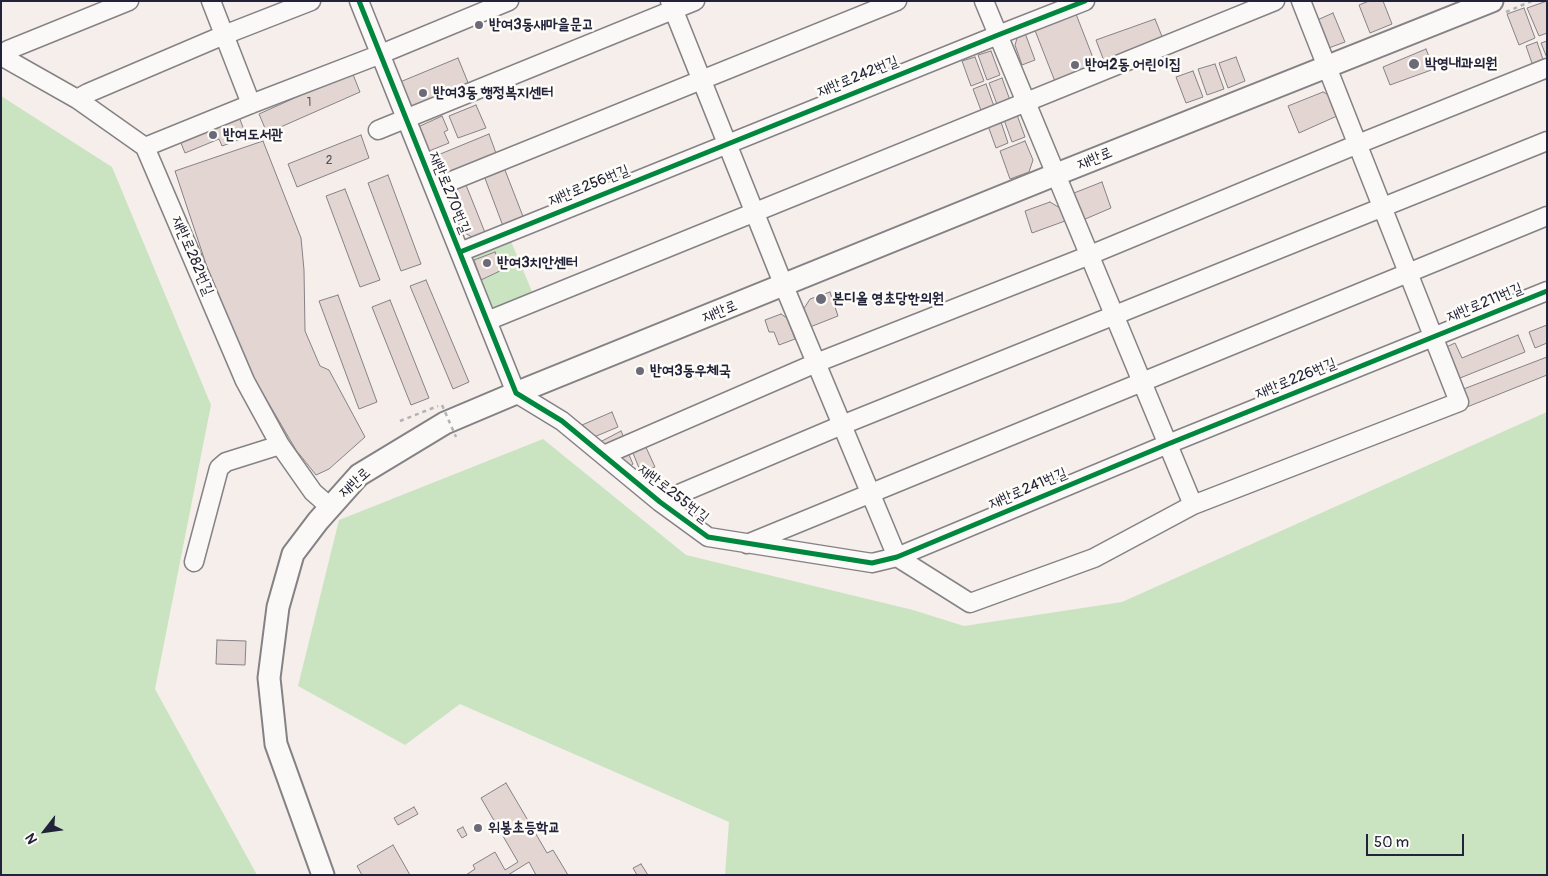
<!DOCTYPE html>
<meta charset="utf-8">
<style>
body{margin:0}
#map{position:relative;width:1548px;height:876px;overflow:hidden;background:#f5eeeb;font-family:Pangolin,sans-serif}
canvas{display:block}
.frame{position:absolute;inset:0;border:2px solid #22223b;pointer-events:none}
.north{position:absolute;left:20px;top:806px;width:50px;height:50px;-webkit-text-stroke:4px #fdfcf7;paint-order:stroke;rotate:240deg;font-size:14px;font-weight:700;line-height:20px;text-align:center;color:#22223b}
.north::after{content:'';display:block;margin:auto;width:18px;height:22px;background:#22223b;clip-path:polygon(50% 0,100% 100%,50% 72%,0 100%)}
.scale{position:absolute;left:1366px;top:834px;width:98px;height:22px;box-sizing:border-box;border:2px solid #22223b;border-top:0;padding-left:6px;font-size:15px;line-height:18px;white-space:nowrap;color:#22223b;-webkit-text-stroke:4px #fdfcf7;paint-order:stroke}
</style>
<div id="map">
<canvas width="1548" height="876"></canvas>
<div class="frame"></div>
<div class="north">N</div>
<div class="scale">50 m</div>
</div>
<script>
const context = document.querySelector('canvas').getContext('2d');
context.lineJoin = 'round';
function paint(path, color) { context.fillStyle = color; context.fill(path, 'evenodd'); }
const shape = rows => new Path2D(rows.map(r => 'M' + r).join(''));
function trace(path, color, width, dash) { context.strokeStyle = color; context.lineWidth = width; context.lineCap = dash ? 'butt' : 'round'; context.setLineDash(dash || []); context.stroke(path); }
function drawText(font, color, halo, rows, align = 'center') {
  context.font = font + ' Pangolin,"Poor Story",sans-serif'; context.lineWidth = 5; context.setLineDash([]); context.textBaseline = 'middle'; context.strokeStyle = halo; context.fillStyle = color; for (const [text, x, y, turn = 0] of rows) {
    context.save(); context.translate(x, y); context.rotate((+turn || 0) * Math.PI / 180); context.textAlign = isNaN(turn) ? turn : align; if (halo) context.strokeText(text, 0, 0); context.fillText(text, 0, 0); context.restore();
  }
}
paint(shape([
 [1,96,112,167,211,405,155,689,257,875,1,875],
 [507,232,536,301,487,321,460,252],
 [1547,412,1547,875,725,875,729,822,460,704,405,745,298,686,339,520,543,439,686,555,913,610,964,626,1122,602]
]), '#cae4c1');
const building = shape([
 [1369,1,1383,1,1392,24,1370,33,1359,5,1369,1],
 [1547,1,1547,33,1539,36,1527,8,1547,1],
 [1524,8,1535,38,1519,45,1507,14,1524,8],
 [1333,13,1345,42,1326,49,1315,21,1333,13],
 [1076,14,1097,68,1056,84,1034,28,1076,14],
 [1155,19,1163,39,1104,61,1096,40,1155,19],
 [1025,33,1035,60,1022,65,1015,45,1018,35,1025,33],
 [1547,41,1547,58,1541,43,1547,41],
 [1537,42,1545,65,1534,69,1526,46,1537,42],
 [1426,49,1434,69,1390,85,1383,67,1426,49],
 [991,51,1000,75,987,80,978,55,991,51],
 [975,57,984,81,971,86,962,61,975,57],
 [1236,57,1245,81,1228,88,1219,63,1236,57],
 [458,58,469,85,410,108,400,82,458,58],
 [1215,64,1224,89,1207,95,1198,69,1215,64],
 [1193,71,1203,97,1186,103,1176,77,1193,71],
 [352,72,360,92,267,133,259,114,352,72],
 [1002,78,1011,103,998,107,989,83,1002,78],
 [986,84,995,109,982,113,973,89,986,84],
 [1323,92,1329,95,1337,116,1299,133,1288,106,1323,92],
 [476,105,486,128,458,138,449,116,476,105],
 [1016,112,1025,137,1012,142,1003,117,1016,112],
 [238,114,244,130,238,132,241,139,222,146,219,139,185,153,179,138,238,114],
 [442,116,448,130,444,132,449,143,429,151,418,127,442,116],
 [1000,119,1008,143,996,148,987,123,1000,119],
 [489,134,497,156,446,176,439,173,433,157,489,134],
 [361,135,369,158,297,187,288,164,361,135],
 [263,141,301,238,304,270,305,331,320,366,329,370,365,437,329,469,316,475,296,450,248,368,222,312,175,171,263,141],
 [1025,141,1033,160,1029,172,1010,179,1000,151,1025,141],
 [503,165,524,219,503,226,483,173,503,165],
 [388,175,421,264,401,271,368,183,388,175],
 [464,180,486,235,475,239,465,233,448,193,452,185,464,180],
 [1102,182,1111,208,1083,220,1074,193,1102,182],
 [345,189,380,280,360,287,326,196,345,189],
 [1050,202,1060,208,1065,221,1032,233,1025,211,1050,202],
 [495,252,502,270,481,280,474,260,495,252],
 [426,280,469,382,453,389,410,286,426,280],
 [830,292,838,316,810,327,803,310,810,299,830,292],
 [338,295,377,402,359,409,319,301,338,295],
 [390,300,429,398,411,405,372,307,390,300],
 [781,314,787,318,795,339,779,345,774,332,769,332,765,320,781,314],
 [1547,325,1547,343,1535,348,1529,332,1547,325],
 [1518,335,1525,352,1455,380,1442,349,1455,343,1462,358,1518,335],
 [1547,357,1547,375,1467,407,1461,390,1547,357],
 [612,412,618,427,594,437,582,425,612,412],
 [621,431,626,442,607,451,602,441,621,431],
 [644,443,655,467,641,473,631,448,644,443],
 [626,448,633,464,625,470,612,455,626,448],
 [655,473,667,497,639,481,655,473],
 [217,640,246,641,245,665,216,664,217,640],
 [506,783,547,853,553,850,568,875,536,875,529,862,508,875,466,875,475,869,473,865,495,852,505,870,518,862,481,798,506,783],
 [414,807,418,814,398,825,394,818,414,807],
 [463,827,467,835,462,838,457,830,463,827],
 [393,845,410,875,362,875,357,866,393,845],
 [641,864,648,875,637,875,633,868,641,864]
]);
paint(building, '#e3d5d2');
trace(building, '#858286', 1);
const minor = shape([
 [211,1,251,104],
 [359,1,516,393,562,421,660,502,708,537,872,563,897,557,1168,444,1547,291],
 [670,1,784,286,897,557],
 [984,1,1193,505],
 [1,56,77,99,145,147,245,381,280,445,313,492,330,507],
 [4,56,8,50,129,1],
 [77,99,88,93,224,35,311,1],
 [378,130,695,1],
 [145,147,251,104,381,54,509,1],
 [434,188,897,1],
 [460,252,998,35,1085,1],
 [487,321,1275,1],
 [604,455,816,363,1090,255,1358,144,1547,68],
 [660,502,842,425,1547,141],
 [747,544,1547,216],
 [897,557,970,603,1094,558,1193,505,1459,402,1301,1],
 [194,562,219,468,226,462,280,445]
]);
const major = shape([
 [323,875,276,744,269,678,278,607,293,554,318,521,359,475,445,423,516,393,1057,174,1492,1]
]);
trace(minor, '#858286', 21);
trace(major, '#858286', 25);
trace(shape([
 [1506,12,1532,1],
 [400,421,438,406]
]), '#b3b2b4', 2.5, [4, 4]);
trace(minor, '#faf9f7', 18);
trace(major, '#faf9f7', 21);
trace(shape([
 [442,405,456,437]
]), '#b3b2b4', 2.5, [4, 4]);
trace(shape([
 [359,1,516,393,562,421,660,502,708,537,872,563,897,557,1168,444,1547,291],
 [460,252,998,35,1085,1]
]), '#00873e', 5);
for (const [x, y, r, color] of [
 [479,25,5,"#6c6979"],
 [1414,64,6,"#6c6979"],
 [1075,65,5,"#6c6979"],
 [423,93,5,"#6c6979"],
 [213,135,5,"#6c6979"],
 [487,263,5,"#6c6979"],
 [821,299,6,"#6c6979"],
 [640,371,5,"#6c6979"],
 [478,828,5,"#6c6979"]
]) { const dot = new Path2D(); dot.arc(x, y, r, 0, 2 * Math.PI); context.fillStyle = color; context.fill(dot); trace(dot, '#fdfcf7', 2); }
drawText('12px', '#524f61', null, [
 ["1",309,103],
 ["2",329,161]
]);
drawText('bold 15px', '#22223b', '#fdfcf7', [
 ["반여3동새마을문고",489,25],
 ["박영내과의원",1425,64],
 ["반여2동 어린이집",1085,65],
 ["반여3동 행정복지센터",433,93],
 ["반여도서관",223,135],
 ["반여3치안센터",497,263],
 ["본디올 영초당한의원",832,299],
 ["반여3동우체국",650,371],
 ["위봉초등학교",488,828]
], 'left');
drawText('15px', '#22223b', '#fdfcf7', [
 ["재반로242번길",858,77,-22],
 ["재반로",1095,159,-22],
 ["재반로256번길",589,186,-22],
 ["재반로270번길",449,193,68],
 ["재반로282번길",192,256,67],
 ["재반로211번길",1485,303,-22],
 ["재반로",720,312,-22],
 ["재반로226번길",1296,379,-22],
 ["재반로",355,483,-42],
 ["재반로241번길",1028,489,-23],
 ["재반로255번길",673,494,38]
]);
</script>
